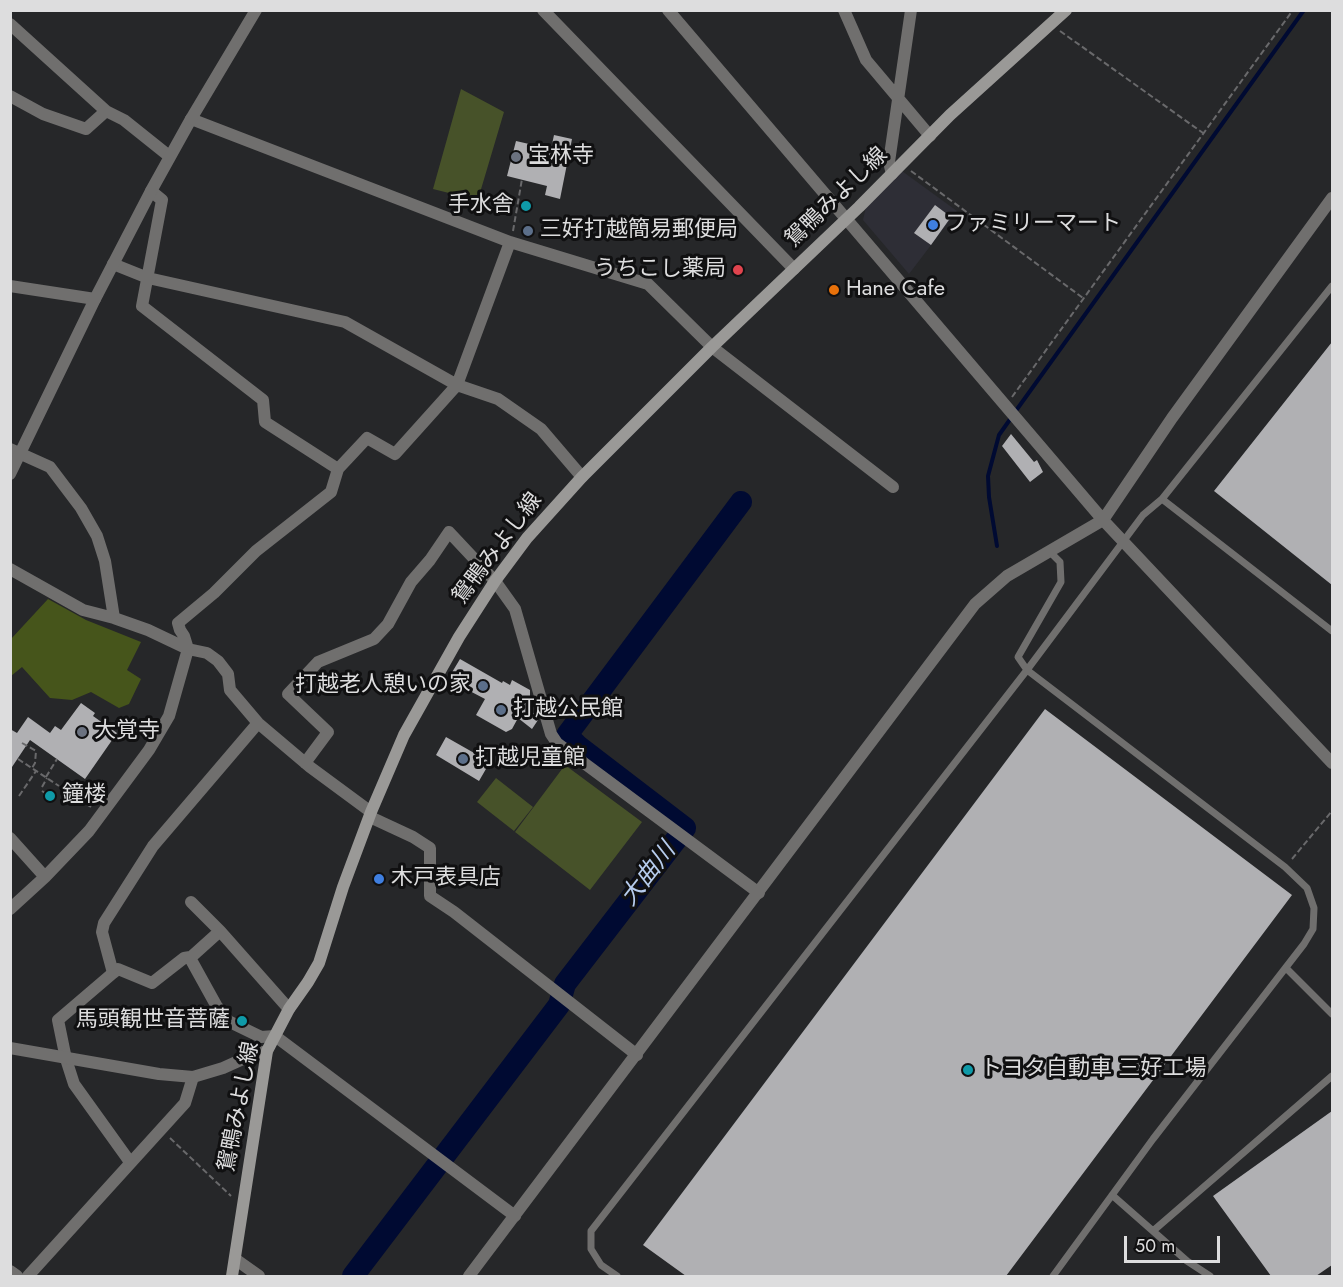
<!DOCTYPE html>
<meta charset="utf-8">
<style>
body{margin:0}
#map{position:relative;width:1343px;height:1287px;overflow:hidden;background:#262729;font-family:Jost,sans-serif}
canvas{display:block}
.frame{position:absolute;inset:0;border:12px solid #ddddde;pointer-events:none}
.scale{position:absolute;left:1124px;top:1236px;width:96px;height:27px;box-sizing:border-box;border:3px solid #ddddde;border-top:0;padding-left:8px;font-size:18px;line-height:21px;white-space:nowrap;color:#ddddde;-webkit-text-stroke:4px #101011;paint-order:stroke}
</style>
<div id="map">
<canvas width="1343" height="1287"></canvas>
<div class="frame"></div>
<div class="scale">50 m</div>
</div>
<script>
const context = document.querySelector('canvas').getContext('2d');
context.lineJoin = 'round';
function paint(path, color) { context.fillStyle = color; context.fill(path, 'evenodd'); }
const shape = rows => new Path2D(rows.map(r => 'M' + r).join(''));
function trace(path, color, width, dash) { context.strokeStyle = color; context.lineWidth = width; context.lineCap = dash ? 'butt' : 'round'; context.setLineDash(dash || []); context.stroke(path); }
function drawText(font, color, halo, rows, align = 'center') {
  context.font = font + ' Jost,"Noto Sans JP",sans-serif'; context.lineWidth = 6; context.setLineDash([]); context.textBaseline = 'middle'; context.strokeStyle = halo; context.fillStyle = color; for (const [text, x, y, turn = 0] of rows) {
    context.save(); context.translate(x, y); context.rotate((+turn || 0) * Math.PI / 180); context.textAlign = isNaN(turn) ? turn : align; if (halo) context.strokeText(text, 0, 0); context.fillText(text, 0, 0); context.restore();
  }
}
paint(shape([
 [902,171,957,211,909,274,863,220,866,207]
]), '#2e2e36');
paint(shape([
 [461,89,504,112,479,196,461,196,433,189],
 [565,765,642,822,590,890,515,832],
 [496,778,533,807,514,831,477,802]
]), '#475229');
paint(shape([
 [48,599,86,620,141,642,127,670,141,679,129,704,119,708,91,692,72,700,50,698,22,667,11,676,11,639]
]), '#46551b');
trace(shape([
 [1015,412,1304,10],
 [997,546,989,497,988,476,999,435,1011,418]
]), '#000a32', 4);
trace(shape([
 [353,1276,559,1005,565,984,685,828,578,746,567,735,741,502]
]), '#000a32', 22);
paint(shape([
 [554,135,572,139,560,199,545,195,547,186,507,176,516,141,551,149],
 [935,205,951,217,931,245,914,233],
 [1332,342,1332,585,1214,491],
 [1011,434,1034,462,1037,460,1043,472,1030,482,1002,446],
 [460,659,502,683,503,681,510,685,512,680,530,690,530,698,534,704,530,710,537,716,538,720,532,729,518,718,512,729,506,732,476,715,485,699,464,688,461,694,445,684],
 [81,703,95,713,93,716,117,733,85,779,30,740,10,770,10,729,17,733,28,717,50,733,55,726,61,730],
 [1045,709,1292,895,1006,1276,686,1276,643,1245],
 [446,737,490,762,479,781,436,755],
 [1332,1111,1332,1265,1316,1276,1271,1276,1213,1196]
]), '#b0b0b3');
trace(shape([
 [1060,31,1203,133],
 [911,171,1083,298],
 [513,231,522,179],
 [1012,397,1293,10],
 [22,743,36,751,35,763,32,768],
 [18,759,59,786],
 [46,777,57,759],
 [42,787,47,778],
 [64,790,91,807],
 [42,791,45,793],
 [19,796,36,771],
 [1292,859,1332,811],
 [170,1138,231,1196]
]), '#69696b', 2, [6, 3]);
trace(shape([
 [1162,499,1332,631],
 [1049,551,1060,562,1061,582,1018,657,1027,670,1285,867,1307,888,1314,908,1313,929,1304,944,1153,1139,1053,1276],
 [1286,968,1332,1014],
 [1112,1195,1187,1261,1210,1276],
 [1153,1231,1332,1076],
 [617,1276,601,1265,591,1249,591,1231,1027,670,1143,515,1162,499,1332,286]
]), '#706f6e', 7);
trace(shape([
 [543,10,794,269],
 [844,10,866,60,930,136],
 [10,24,106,111],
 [10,96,43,114,86,129,106,111,124,120,169,156],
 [191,119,510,242,648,284,712,347,893,487],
 [892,174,889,162,911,10],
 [151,191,162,200,142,306,263,400,265,422,338,469],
 [113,264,148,278,345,322,457,385,498,399,541,429,582,477],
 [10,286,95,299],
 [10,449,50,467,81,508,97,536,105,561,114,618],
 [10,569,83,610,114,618,148,630,188,649,207,653,218,661,228,674,230,690,258,723,310,767,371,812],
 [305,763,328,732,288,694,318,662,374,639,388,624,411,582,430,560,449,532,495,581,515,609,551,734,557,743,759,893],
 [370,817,413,837,430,848,430,896,454,912,637,1055],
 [10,838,45,877],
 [191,902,220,931,289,1009],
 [10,909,45,877,89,831,149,750,169,716,188,649,184,636,180,630,178,623,214,593,256,551,331,492,338,469,367,438,395,454,457,385,510,242],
 [220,931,190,958,216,1005,228,1021,261,1037,275,1036,515,1216],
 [113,973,118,969,152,983,184,958,190,957],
 [130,1162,74,1084,66,1059,58,1020,113,973,102,932,104,923,153,846,258,723],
 [235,1259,259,1276],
 [10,1271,17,1276],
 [28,1276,185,1103,193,1077]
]), '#706f6e', 12);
trace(shape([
 [668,10,1103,520,1332,763],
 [10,474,95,299,151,191,191,119,256,10],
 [10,1048,159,1074,193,1077,223,1068,254,1054,267,1051],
 [469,1276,975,604,1007,576,1103,520,1172,418,1332,198]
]), '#706f6e', 12);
trace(shape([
 [232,1276,267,1051,289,1009,308,982,319,963,343,887,371,812,404,735,459,637,495,581,527,538,582,477,712,347,859,207,950,115,1066,10]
]), '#9a9997', 12);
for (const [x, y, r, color] of [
 [516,157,6,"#6b7280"],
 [526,206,6,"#0f9aa8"],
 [933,225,6,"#3f7fe0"],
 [528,231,6,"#5c6f8a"],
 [738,270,6,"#e0444e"],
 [834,290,6,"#e8710a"],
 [483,686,6,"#5c6f8a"],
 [501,710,6,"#5c6f8a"],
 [82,732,6,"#6b7280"],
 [463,759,6,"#5c6f8a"],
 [50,796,6,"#0f9aa8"],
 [379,879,6,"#3f7fe0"],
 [242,1021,6,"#0f9aa8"],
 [968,1070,6,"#0f9aa8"]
]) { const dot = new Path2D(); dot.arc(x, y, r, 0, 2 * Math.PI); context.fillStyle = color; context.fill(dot); trace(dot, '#101011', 2); }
drawText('22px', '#ddddde', '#101011', [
 ["宝林寺",528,157],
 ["手水舎",514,206,"right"],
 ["ファミリーマート",945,225],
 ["三好打越簡易郵便局",540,231],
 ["うちこし薬局",726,270,"right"],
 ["Hane Cafe",846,290],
 ["打越老人憩いの家",471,686,"right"],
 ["打越公民館",513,710],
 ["大覚寺",94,732],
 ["打越児童館",475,759],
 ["鐘楼",62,796],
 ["木戸表具店",391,879],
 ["馬頭観世音菩薩",230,1021,"right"],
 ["トヨタ自動車 三好工場",980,1070]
], 'left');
drawText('22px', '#ddddde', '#101011', [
 ["鴛鴨みよし線",837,198,-44],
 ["鴛鴨みよし線",498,549,-53],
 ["鴛鴨みよし線",240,1107,-79]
]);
drawText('italic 24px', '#b6ccee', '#101011', [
 ["大曲川",649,875,-52]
]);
</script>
